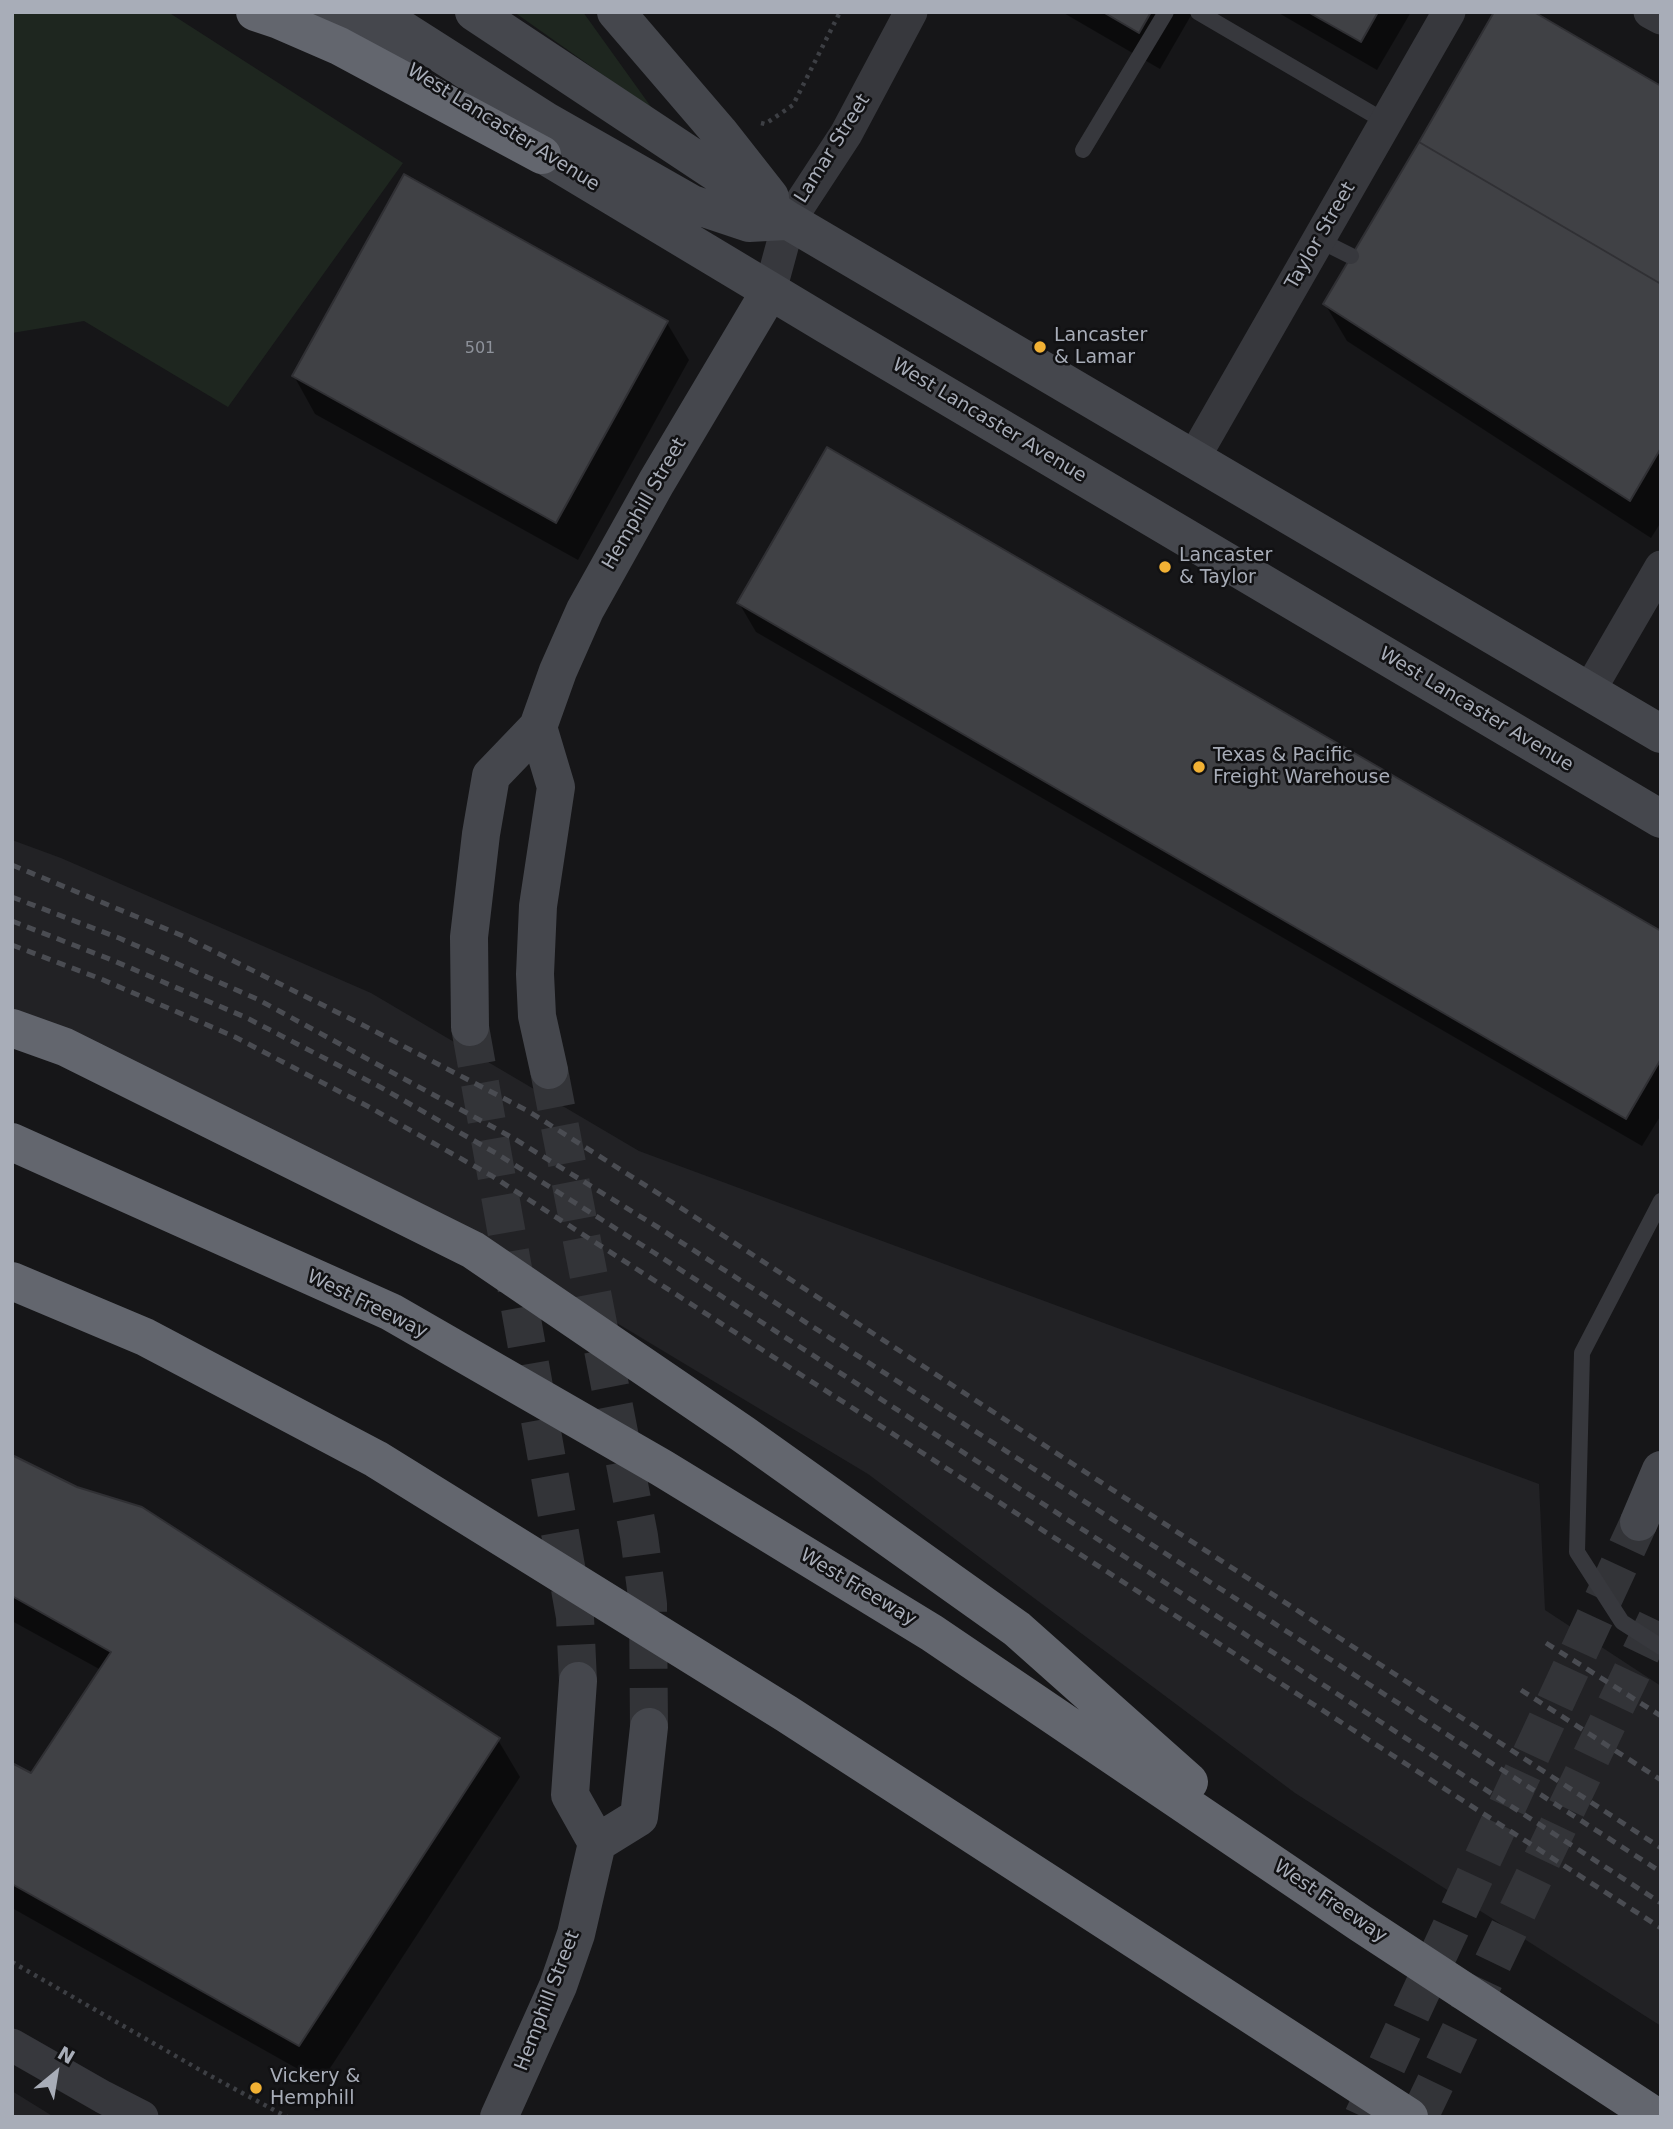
<!DOCTYPE html>
<style>
body{margin:0}
#map{position:relative;width:1673px;height:2129px;overflow:hidden;background:#161618;font-family:"DejaVu Sans",sans-serif}
canvas{display:block}
.frame{position:absolute;inset:0;border:14px solid #a8adb8;pointer-events:none}
.north{position:absolute;left:21px;top:2038px;width:70px;height:70px;-webkit-text-stroke:5px #111113;paint-order:stroke;rotate:30deg;font-size:19px;font-weight:700;line-height:28px;text-align:center;color:#a8adb8}
.north::after{content:'';display:block;margin:auto;width:24px;height:32px;background:#a8adb8;clip-path:polygon(50% 0,100% 100%,50% 72%,0 100%)}
</style>
<div id="map">
<canvas width="1673" height="2129"></canvas>
<div class="frame"></div>
<div class="north">N</div>
</div>
<script>
const context = document.querySelector('canvas').getContext('2d');
context.lineJoin = 'round';
function paint(path, color) { context.fillStyle = color; context.fill(path, 'evenodd'); }
const shape = rows => new Path2D(rows.map(r => 'M' + r).join(''));
function trace(path, color, width, dash) { context.strokeStyle = color; context.lineWidth = width; context.lineCap = dash ? 'butt' : 'round'; context.setLineDash(dash || []); context.stroke(path); }
function drawText(font, color, halo, rows, align = 'center') {
  context.font = font + ' "DejaVu Sans",sans-serif'; context.lineWidth = 5; context.setLineDash([]); context.textBaseline = 'middle'; context.strokeStyle = halo; context.fillStyle = color; for (const [text, x, y, turn = 0] of rows) {
    context.save(); context.translate(x, y); context.rotate((+turn || 0) * Math.PI / 180); context.textAlign = isNaN(turn) ? turn : align; if (halo) context.strokeText(text, 0, 0); context.fillText(text, 0, 0); context.restore();
  }
}
paint(shape([
 [12,840,61,858,371,993,639,1151,1539,1484,1545,1610,1661,1686,1661,2026,1295,1793,868,1474,422,1206,12,1009],
 [12,2091,54,2117,12,2117]
]), '#222225');
paint(shape([
 [12,12,168,12,403,163,228,407,84,321,12,333],
 [514,12,583,12,654,111]
]), '#1e261f');
paint(shape([
 [1062,12,1193,12,1160,69],
 [1277,12,1411,12,1377,70],
 [1661,88,1661,522,1651,538,1347,341,1325,304],
 [405,177,667,323,689,360,578,560,315,414,294,376],
 [739,603,1661,933,1661,1115,1642,1146,756,632],
 [12,1457,498,1740,520,1777,321,2082,12,1908,12,1765,31,1776,101,1670,12,1621]
]), '#0007');
const building = shape([
 [1103,12,1151,12,1139,33,1103,12],
 [1308,12,1378,12,1361,42,1308,12],
 [1494,12,1534,12,1661,86,1661,284,1419,142,1494,12],
 [1419,142,1661,284,1661,448,1630,501,1323,304,1419,142],
 [404,174,668,321,556,523,292,376,404,174],
 [827,447,1661,931,1661,1059,1626,1119,737,603,827,447],
 [12,1455,77,1487,142,1507,500,1738,299,2046,12,1884,12,1763,31,1773,111,1652,12,1596,12,1455]
]);
paint(building, '#404145');
trace(building, '#303034', 2);
trace(shape([
 [470,1027,575,1617,578,1681],
 [549,1070,639,1536,648,1604,649,1727],
 [1363,2117,1639,1522],
 [1419,2117,1661,1611]
]), '#333438', 38, [38, 19]);
trace(shape([
 [761,123,765,124,793,105,840,12],
 [12,1962,207,2074,287,2117]
]), '#3d3f44', 4.5, [3.5, 5]);
trace(shape([
 [1198,12,1386,122],
 [1083,150,1166,12],
 [1319,240,1351,256],
 [1661,1201,1582,1353,1577,1552,1622,1622,1661,1647]
]), '#37383d', 16);
trace(shape([
 [1650,12,1661,18],
 [770,291,789,221,846,134,911,12],
 [1193,459,1449,12],
 [1589,691,1661,567],
 [12,2045,103,2097,142,2117]
]), '#37383d', 33);
trace(shape([
 [323,12,396,60],
 [375,12,546,121,692,204,749,223,786,221],
 [474,12,789,221,1661,734],
 [616,12,719,132,770,197],
 [514,137,827,325,1661,819],
 [538,727,556,787,538,906,535,974,537,1016,549,1070],
 [470,1027,469,937,481,834,491,776,538,727,558,671,585,610,656,483,770,291],
 [1639,1522,1661,1470],
 [597,1843,639,1817,649,1727],
 [499,2117,558,1986,576,1934,597,1843,570,1795,578,1681]
]), '#45474d', 38);
trace(shape([
 [255,12,279,20,339,46,542,155],
 [12,1028,65,1047,473,1250,743,1434,1017,1629,1189,1782],
 [12,1142,391,1312,662,1468,932,1633,1360,1923,1656,2117],
 [12,1281,145,1337,376,1459,787,1714,1409,2117]
]), '#63666e', 38);
trace(shape([
 [12,865,183,936,357,1022,528,1111,678,1206,1661,1848],
 [12,897,119,938,257,999,513,1138,659,1228,1661,1872],
 [12,921,112,960,247,1018,382,1088,499,1155,653,1252,1661,1903],
 [12,945,101,979,235,1037,369,1107,492,1176,1661,1928],
 [1546,1643,1661,1716],
 [1521,1690,1661,1780]
]), '#4a4c52', 5, [9, 7]);
for (const [x, y, r, color] of [
 [1040,347,7,"#f2b134"],
 [1165,567,7,"#f2b134"],
 [1199,767,7,"#f2b134"],
 [256,2088,7,"#f2b134"]
]) { const dot = new Path2D(); dot.arc(x, y, r, 0, 2 * Math.PI); context.fillStyle = color; context.fill(dot); trace(dot, '#111113', 2.5); }
drawText('16px', '#8e929b', null, [
 ["501",480,349]
]);
drawText('19px', '#a8adb8', '#111113', [
 ["West Lancaster Avenue",503,128,32],
 ["Lamar Street",833,149,-58],
 ["Taylor Street",1321,236,-60],
 ["West Lancaster Avenue",989,421,31],
 ["Hemphill Street",645,504,-60],
 ["West Lancaster Avenue",1476,710,31],
 ["West Freeway",367,1305,26],
 ["West Freeway",858,1588,31],
 ["West Freeway",1330,1902,34],
 ["Hemphill Street",548,2001,-69]
]);
drawText('19px', '#a8adb8', '#111113', [
 ["Lancaster",1054,336],
 ["& Lamar",1054,358],
 ["Lancaster",1179,556],
 ["& Taylor",1179,578],
 ["Texas & Pacific",1213,756],
 ["Freight Warehouse",1213,778],
 ["Vickery &",270,2077],
 ["Hemphill",270,2099]
], 'left');
</script>
